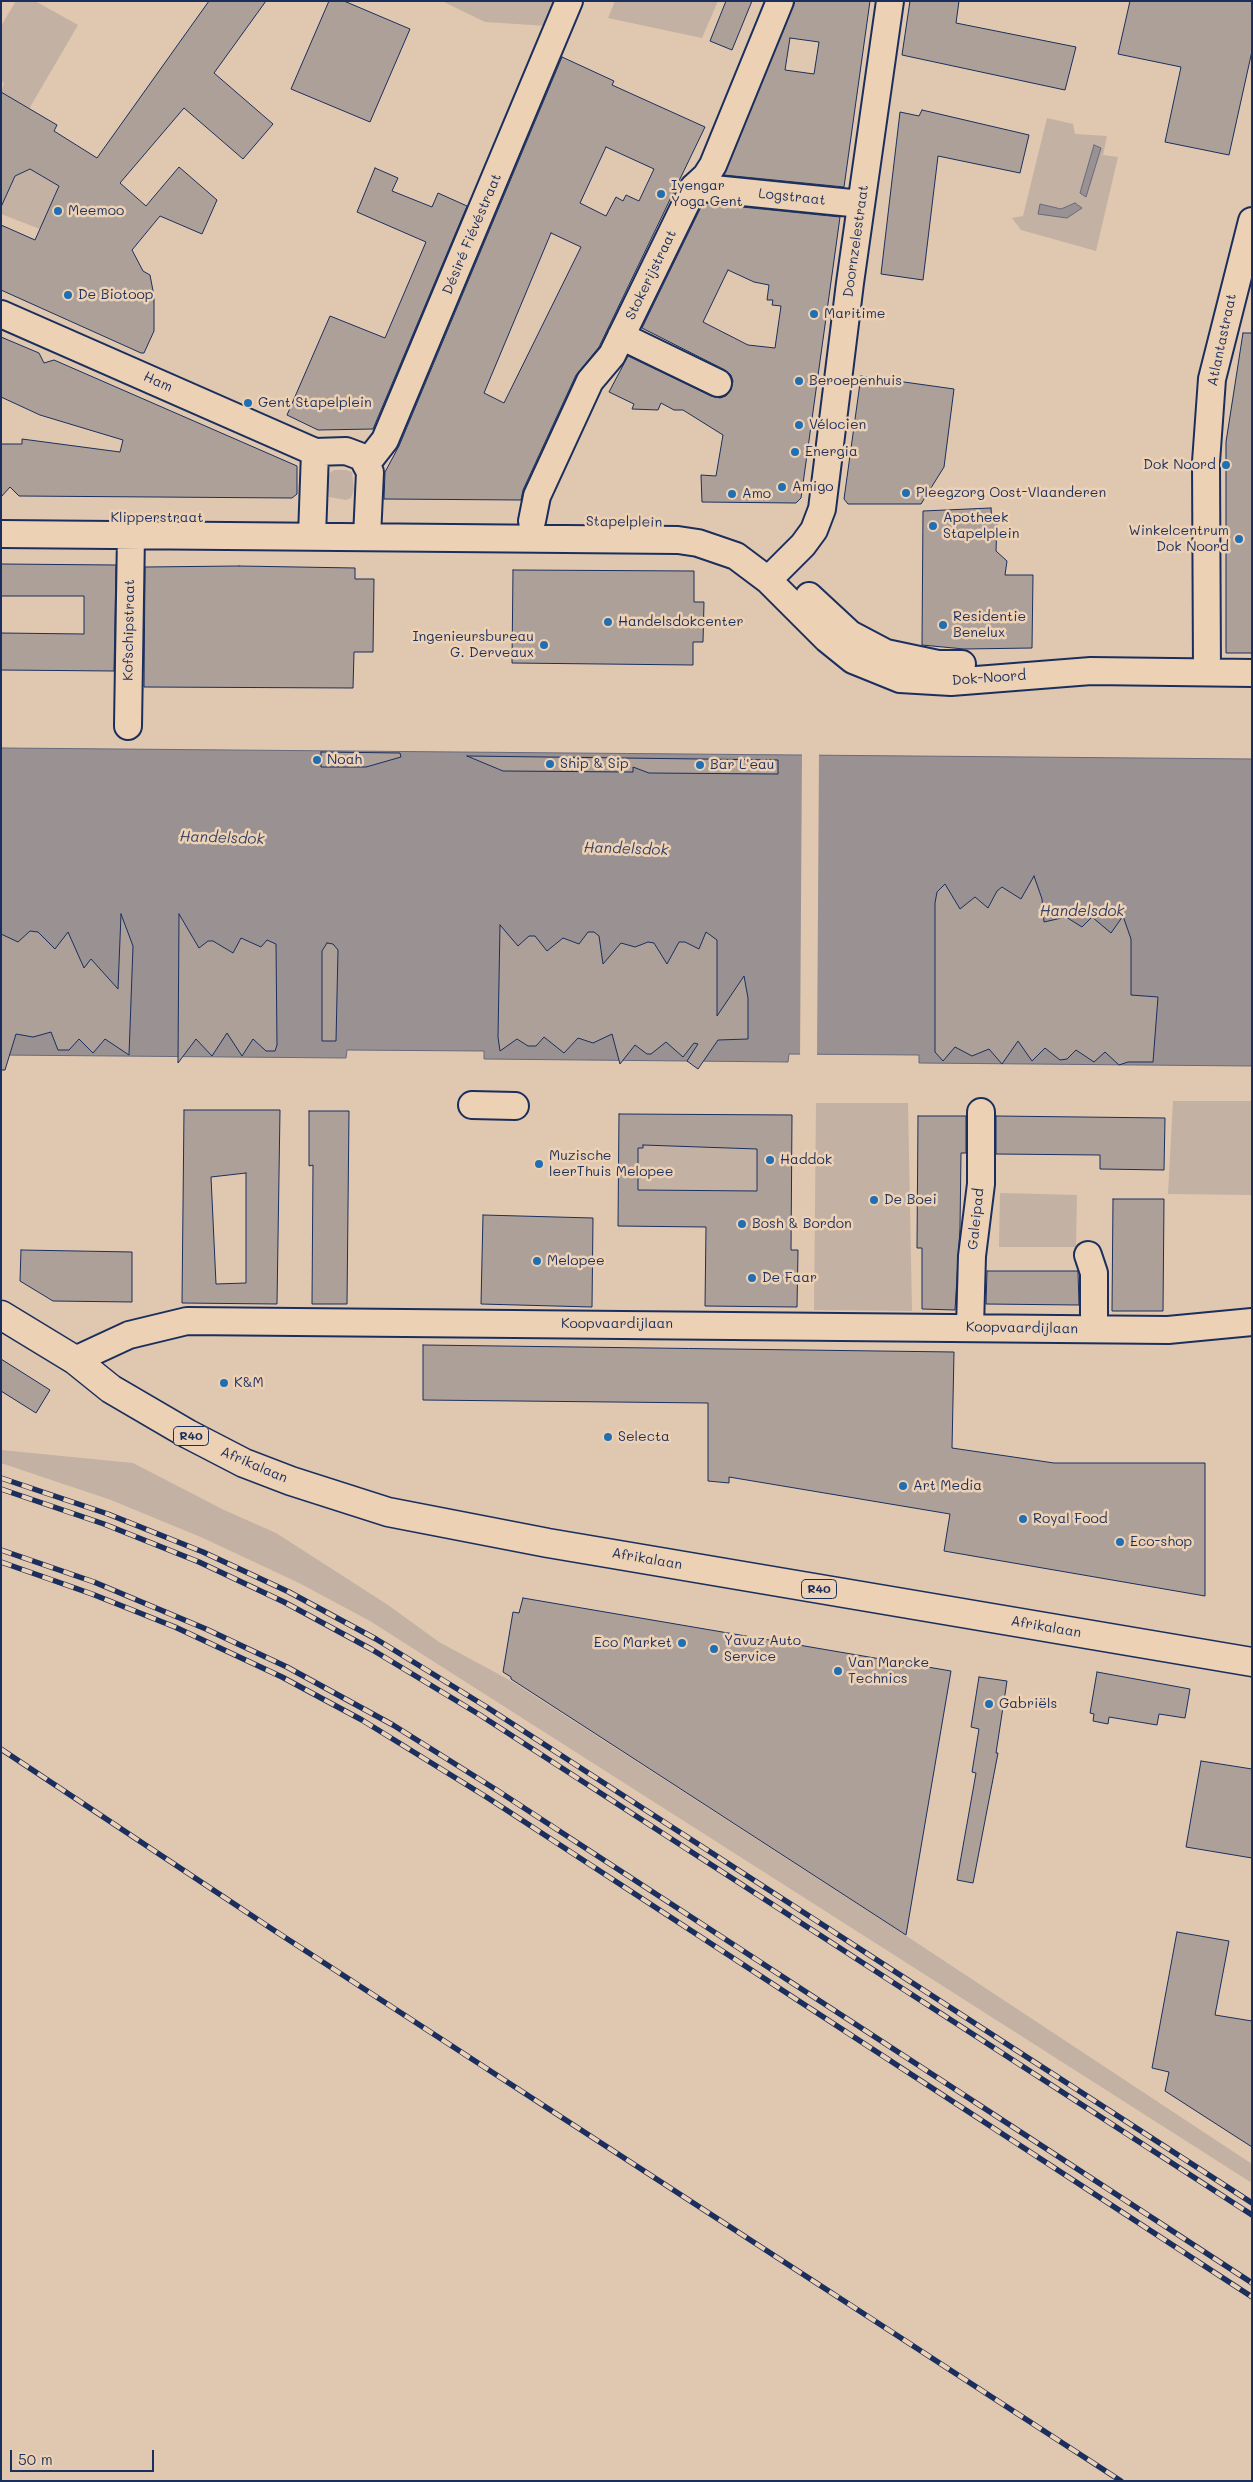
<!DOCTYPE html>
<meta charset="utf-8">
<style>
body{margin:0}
#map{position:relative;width:1253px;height:2482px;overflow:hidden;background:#e0c7af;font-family:Mali,sans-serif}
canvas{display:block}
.frame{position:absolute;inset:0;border:2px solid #1b2f5e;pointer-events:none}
.scale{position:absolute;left:10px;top:2450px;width:144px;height:22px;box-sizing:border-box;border:2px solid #1b2f5e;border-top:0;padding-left:6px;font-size:15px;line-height:18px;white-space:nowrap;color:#1b2f5e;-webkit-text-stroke:4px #edd1b4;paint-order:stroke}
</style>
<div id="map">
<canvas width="1253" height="2482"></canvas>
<div class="frame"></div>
<div class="scale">50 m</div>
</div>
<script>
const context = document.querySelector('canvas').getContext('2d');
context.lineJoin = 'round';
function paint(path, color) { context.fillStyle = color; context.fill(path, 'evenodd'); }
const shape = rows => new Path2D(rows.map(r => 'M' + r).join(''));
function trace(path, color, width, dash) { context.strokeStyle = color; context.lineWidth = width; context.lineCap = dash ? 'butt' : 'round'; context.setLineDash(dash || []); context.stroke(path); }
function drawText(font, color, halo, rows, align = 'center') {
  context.font = font + ' Mali,sans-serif'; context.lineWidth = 5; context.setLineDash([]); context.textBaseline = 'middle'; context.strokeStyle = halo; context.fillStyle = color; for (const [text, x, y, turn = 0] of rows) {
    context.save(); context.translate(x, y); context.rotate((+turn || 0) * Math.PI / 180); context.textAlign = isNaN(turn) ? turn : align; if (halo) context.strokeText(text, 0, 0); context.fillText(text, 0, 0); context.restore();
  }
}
paint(shape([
 [16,1,35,1,78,25,29,109,1,92,4,83,1,81,1,26],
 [442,1,550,1,558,5,548,26,485,22],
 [615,1,718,1,702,38,608,18],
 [1047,118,1073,124,1075,134,1107,136,1103,155,1118,157,1096,251,1021,230,1012,218,1023,216],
 [30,169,59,185,40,229,1,214,1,207,15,176],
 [334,470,346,470,352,472,354,490,351,498,346,500,329,497,327,475],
 [1173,1101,1252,1101,1252,1195,1168,1194],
 [816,1103,908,1103,912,1311,814,1310],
 [643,1145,757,1148,756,1217,746,1191,638,1190,626,1147,643,1148],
 [1000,1193,1077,1195,1076,1247,999,1247],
 [1,1450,133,1463,224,1510,276,1533,388,1605,439,1642,513,1682,908,1937,1252,2164,1252,2183,370,1621,299,1583,203,1538,111,1500,1,1463]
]), '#c3b1a3');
const water = shape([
 [1094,145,1101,148,1086,197,1080,193,1094,145],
 [1075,203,1082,208,1067,218,1038,214,1040,204,1061,209,1075,203],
 [1,748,1252,759,1252,1066,919,1063,919,1055,789,1054,788,1062,484,1059,484,1051,347,1050,346,1058,1,1055,1,748]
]);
paint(water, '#9a9192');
trace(water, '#676a7d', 1);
paint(shape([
 [802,752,819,752,817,1057,800,1057]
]), '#e0c7af');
const building = shape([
 [209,1,266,1,214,73,273,124,243,159,184,108,120,183,146,206,179,167,217,200,202,234,160,216,132,250,143,271,150,275,154,296,154,331,144,353,141,353,1,290,1,225,35,240,59,186,30,169,15,176,1,207,1,92,57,125,54,131,97,158,209,1],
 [329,1,344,1,410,29,370,122,291,89,329,1],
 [726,1,752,1,732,50,710,41,726,1],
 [795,1,870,1,844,187,724,175,795,1],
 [790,38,819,42,814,74,785,70,790,38],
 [910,1,959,1,956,23,1076,47,1065,90,902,55,910,1],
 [1130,1,1252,1,1252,51,1229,155,1165,142,1181,67,1118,54,1130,1],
 [562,57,614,81,612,85,705,127,599,347,576,375,523,490,521,500,384,499,385,472,399,446,562,57],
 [606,147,654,169,639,201,626,195,623,201,616,197,606,216,580,203,606,147],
 [551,233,581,247,504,403,484,393,551,233],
 [922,110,1029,135,1020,173,938,156,923,280,881,274,900,112,919,116,922,110],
 [375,168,398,178,392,191,432,207,438,193,467,206,373,429,318,430,287,415,330,316,385,338,426,242,357,212,375,168],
 [703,203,840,217,801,498,796,503,702,502,701,475,716,476,723,435,683,410,674,410,661,403,658,410,632,409,634,404,609,392,628,356,711,396,720,398,726,396,731,390,733,381,731,375,725,370,642,328,703,203],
 [728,270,754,282,769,285,767,300,773,300,772,305,781,306,775,348,748,345,703,322,728,270],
 [1243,333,1252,333,1252,653,1226,653,1226,442,1243,333],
 [1,337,39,353,44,363,54,360,297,466,297,494,292,498,19,496,10,487,1,497,1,444,22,444,22,439,120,452,123,440,40,415,1,397,1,337],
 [861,376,954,389,944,467,921,504,848,504,844,499,861,376],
 [991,508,992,522,997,522,996,551,1007,561,1005,575,1033,575,1032,648,964,649,922,645,923,511,991,508],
 [1,564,116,565,114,671,1,670,1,633,84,634,84,596,1,596,1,564],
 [239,566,355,568,355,579,374,579,373,652,354,652,353,688,144,687,145,567,239,566],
 [513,570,694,571,694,602,704,602,703,642,693,642,693,665,512,663,513,570],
 [321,752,400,753,401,757,366,767,321,767,321,752],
 [467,756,778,760,778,774,649,773,633,767,633,772,503,771,467,756],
 [1034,876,1042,899,1044,922,1066,917,1082,927,1092,917,1111,933,1123,916,1131,939,1131,995,1158,997,1153,1062,1128,1062,1119,1065,1105,1052,1094,1062,1076,1050,1067,1059,1060,1060,1045,1048,1032,1061,1018,1041,1002,1064,989,1049,972,1056,955,1047,943,1061,935,1052,935,903,937,892,945,884,960,909,975,897,988,908,997,891,1002,887,1021,899,1034,876],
 [121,914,133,946,129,1055,105,1039,93,1053,79,1039,69,1050,58,1050,51,1032,33,1037,16,1034,5,1070,1,1070,1,934,18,942,30,931,38,932,55,949,68,932,84,968,91,959,118,989,121,914],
 [179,914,199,948,208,941,213,941,233,953,241,938,261,947,267,940,276,944,277,1045,275,1051,266,1051,253,1039,242,1056,227,1033,212,1056,196,1039,178,1063,179,914],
 [500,925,518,946,529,936,535,936,547,951,563,938,579,944,588,932,594,932,599,936,603,964,621,943,635,947,648,942,654,943,667,964,679,942,685,942,699,949,706,932,717,940,717,1016,744,976,748,998,748,1039,718,1040,698,1069,687,1061,698,1044,694,1043,683,1057,666,1042,651,1054,647,1054,635,1045,620,1064,612,1034,593,1043,578,1038,564,1053,544,1037,536,1046,528,1046,517,1039,500,1051,498,1037,500,925],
 [327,943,333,944,338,950,336,1041,322,1041,322,951,327,943],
 [184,1110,280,1110,277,1304,182,1303,184,1110],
 [246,1173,246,1283,216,1284,211,1177,246,1173],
 [309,1111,349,1111,347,1304,312,1304,313,1165,309,1166,309,1111],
 [619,1114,792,1115,791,1250,798,1250,797,1307,705,1306,706,1227,618,1226,619,1114],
 [643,1145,757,1149,757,1191,638,1190,638,1148,643,1148,643,1145],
 [918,1116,966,1116,966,1153,961,1153,960,1228,955,1310,922,1309,922,1248,917,1248,918,1116],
 [996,1116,1165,1118,1164,1170,1100,1169,1100,1155,996,1154,996,1116],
 [1113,1199,1164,1199,1163,1311,1112,1311,1113,1199],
 [483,1215,593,1218,592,1307,481,1304,483,1215],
 [21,1250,132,1252,132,1302,53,1301,20,1281,21,1250],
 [987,1271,1078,1271,1079,1305,986,1304,987,1271],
 [423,1345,954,1352,952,1448,1054,1463,1205,1463,1205,1596,944,1551,950,1514,729,1477,729,1483,708,1481,708,1403,423,1400,423,1345],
 [1,1359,50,1390,36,1413,1,1391,1,1359],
 [523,1598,951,1671,906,1935,511,1679,511,1677,503,1672,513,1612,519,1613,523,1598],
 [1097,1672,1190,1689,1185,1718,1159,1714,1157,1725,1109,1717,1108,1724,1093,1721,1094,1714,1090,1713,1097,1672],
 [979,1677,1007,1681,996,1753,998,1753,973,1883,957,1880,976,1773,972,1772,979,1729,971,1727,979,1677],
 [1201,1761,1252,1769,1252,1858,1186,1847,1201,1761],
 [1177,1932,1229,1941,1215,2015,1252,2021,1252,2147,1165,2091,1169,2072,1152,2068,1177,1932]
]);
paint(building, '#ada099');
trace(building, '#1b2f5e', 1);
const minor = shape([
 [694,187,861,204],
 [1,314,315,452,346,451,362,457,370,472,367,537],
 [621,336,718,383],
 [367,463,385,440,569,1],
 [532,521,537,496,590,381,612,355,694,187,706,176,713,165,780,1],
 [1,534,678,540,698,543,736,556,768,580,827,639,853,660,900,679,951,682,1091,671,1252,673],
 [312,536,315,452],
 [768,580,803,545,814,530,822,509,850,283,890,1],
 [809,596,850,634,886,653,938,664,962,664],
 [1207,672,1206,462,1212,379,1252,221],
 [128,726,131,534],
 [472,1105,515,1106],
 [1088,1255,1094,1273,1094,1329],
 [970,1327,972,1256,981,1184,981,1112],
 [75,1360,129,1335,187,1321,1168,1330,1252,1322]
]);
const major = shape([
 [1,1315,75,1360,111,1389,188,1434,244,1463,291,1481,388,1512,548,1543,1252,1662]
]);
trace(minor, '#1b2f5e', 30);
trace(major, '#1b2f5e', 31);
trace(minor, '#edd1b4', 26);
trace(major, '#edd1b4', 28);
const rail = shape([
 [1,1478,108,1514,203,1552,289,1592,376,1639,485,1706,1252,2203],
 [1,1489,104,1524,199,1562,284,1602,371,1649,480,1715,1252,2215],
 [1,1550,94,1582,206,1629,287,1667,393,1725,495,1789,1252,2283],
 [1,1562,92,1594,175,1627,282,1677,362,1720,488,1798,1252,2297],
 [1,1749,272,1929,1121,2481]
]);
trace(rail, '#1b2f5e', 5.5);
trace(rail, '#edd1b4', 4, [11]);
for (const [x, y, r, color] of [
 [661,194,5,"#1f6fb2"],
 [58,211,5,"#1f6fb2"],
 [68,295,5,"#1f6fb2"],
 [814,314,5,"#1f6fb2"],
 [799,381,5,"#1f6fb2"],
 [248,403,5,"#1f6fb2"],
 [799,425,5,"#1f6fb2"],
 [795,452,5,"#1f6fb2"],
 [1226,465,5,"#1f6fb2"],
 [782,487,5,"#1f6fb2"],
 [906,493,5,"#1f6fb2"],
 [732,494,5,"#1f6fb2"],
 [933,526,5,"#1f6fb2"],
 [1239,539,5,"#1f6fb2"],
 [608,622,5,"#1f6fb2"],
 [943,625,5,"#1f6fb2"],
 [544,645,5,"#1f6fb2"],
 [317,760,5,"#1f6fb2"],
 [550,764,5,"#1f6fb2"],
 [700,765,5,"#1f6fb2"],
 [770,1160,5,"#1f6fb2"],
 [539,1164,5,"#1f6fb2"],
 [874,1200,5,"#1f6fb2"],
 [742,1224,5,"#1f6fb2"],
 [537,1261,5,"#1f6fb2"],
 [752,1278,5,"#1f6fb2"],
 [224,1383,5,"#1f6fb2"],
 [608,1437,5,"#1f6fb2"],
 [903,1486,5,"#1f6fb2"],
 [1023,1519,5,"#1f6fb2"],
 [1120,1542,5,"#1f6fb2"],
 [682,1643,5,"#1f6fb2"],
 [714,1649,5,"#1f6fb2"],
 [838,1671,5,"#1f6fb2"],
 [989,1704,5,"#1f6fb2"]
]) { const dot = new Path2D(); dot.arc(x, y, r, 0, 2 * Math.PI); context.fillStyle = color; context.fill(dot); trace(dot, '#edd1b4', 2); }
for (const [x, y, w] of [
 [191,1436,35],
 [819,1589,35]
]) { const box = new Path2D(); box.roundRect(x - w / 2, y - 9.5, w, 19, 4); context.fillStyle = '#edd1b4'; context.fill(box); trace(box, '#1b2f5e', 1); }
drawText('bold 12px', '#1b2f5e', null, [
 ["R40",191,1436],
 ["R40",819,1589]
]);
drawText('14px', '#1b2f5e', '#edd1b4', [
 ["Iyengar",671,186],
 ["Yoga Gent",671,202],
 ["Meemoo",68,211],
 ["De Biotoop",78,295],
 ["Maritime",824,314],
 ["Beroepenhuis",809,381],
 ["Gent Stapelplein",258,403],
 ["Vélocien",809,425],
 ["Energia",805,452],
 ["Dok Noord",1216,465,"right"],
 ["Amigo",792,487],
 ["Pleegzorg Oost-Vlaanderen",916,493],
 ["Amo",742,494],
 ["Apotheek",943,518],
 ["Stapelplein",943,534],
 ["Winkelcentrum",1229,531,"right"],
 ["Dok Noord",1229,547,"right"],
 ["Residentie",953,617],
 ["Benelux",953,633],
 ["Handelsdokcenter",618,622],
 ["Ingenieursbureau",534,637,"right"],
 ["G. Derveaux",534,653,"right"],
 ["Noah",327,760],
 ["Ship & Sip",560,764],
 ["Bar L'eau",710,765],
 ["Muzische",549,1156],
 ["leerThuis Melopee",549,1172],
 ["Haddok",780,1160],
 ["De Boei",884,1200],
 ["Bosh & Bordon",752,1224],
 ["Melopee",547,1261],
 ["De Faar",762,1278],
 ["K&M",234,1383],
 ["Selecta",618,1437],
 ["Art Media",913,1486],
 ["Royal Food",1033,1519],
 ["Eco-shop",1130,1542],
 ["Yavuz Auto",724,1641],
 ["Service",724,1657],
 ["Eco Market",672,1643,"right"],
 ["Van Marcke",848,1663],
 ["Technics",848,1679],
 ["Gabriëls",999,1704]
], 'left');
drawText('14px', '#1b2f5e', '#edd1b4', [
 ["Logstraat",792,197,6],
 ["Désiré Fiévéstraat",472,234,-67],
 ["Doornzelestraat",856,241,-82],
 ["Stokerijstraat",651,275,-64],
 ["Atlantastraat",1222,340,-78],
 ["Ham",158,382,24],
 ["Klipperstraat",157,518],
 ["Stapelplein",624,522,1],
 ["Kofschipstraat",129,630,-89],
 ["Dok-Noord",989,678,-4],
 ["Galeipad",976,1219,-84],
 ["Koopvaardijlaan",617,1324],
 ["Koopvaardijlaan",1022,1328,1],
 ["Afrikalaan",254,1465,23],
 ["Afrikalaan",647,1559,10],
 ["Afrikalaan",1046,1627,10]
]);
drawText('italic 15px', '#344368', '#edd1b4', [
 ["Handelsdok",222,838,2],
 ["Handelsdok",626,849,2],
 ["Handelsdok",1082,911]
]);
</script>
